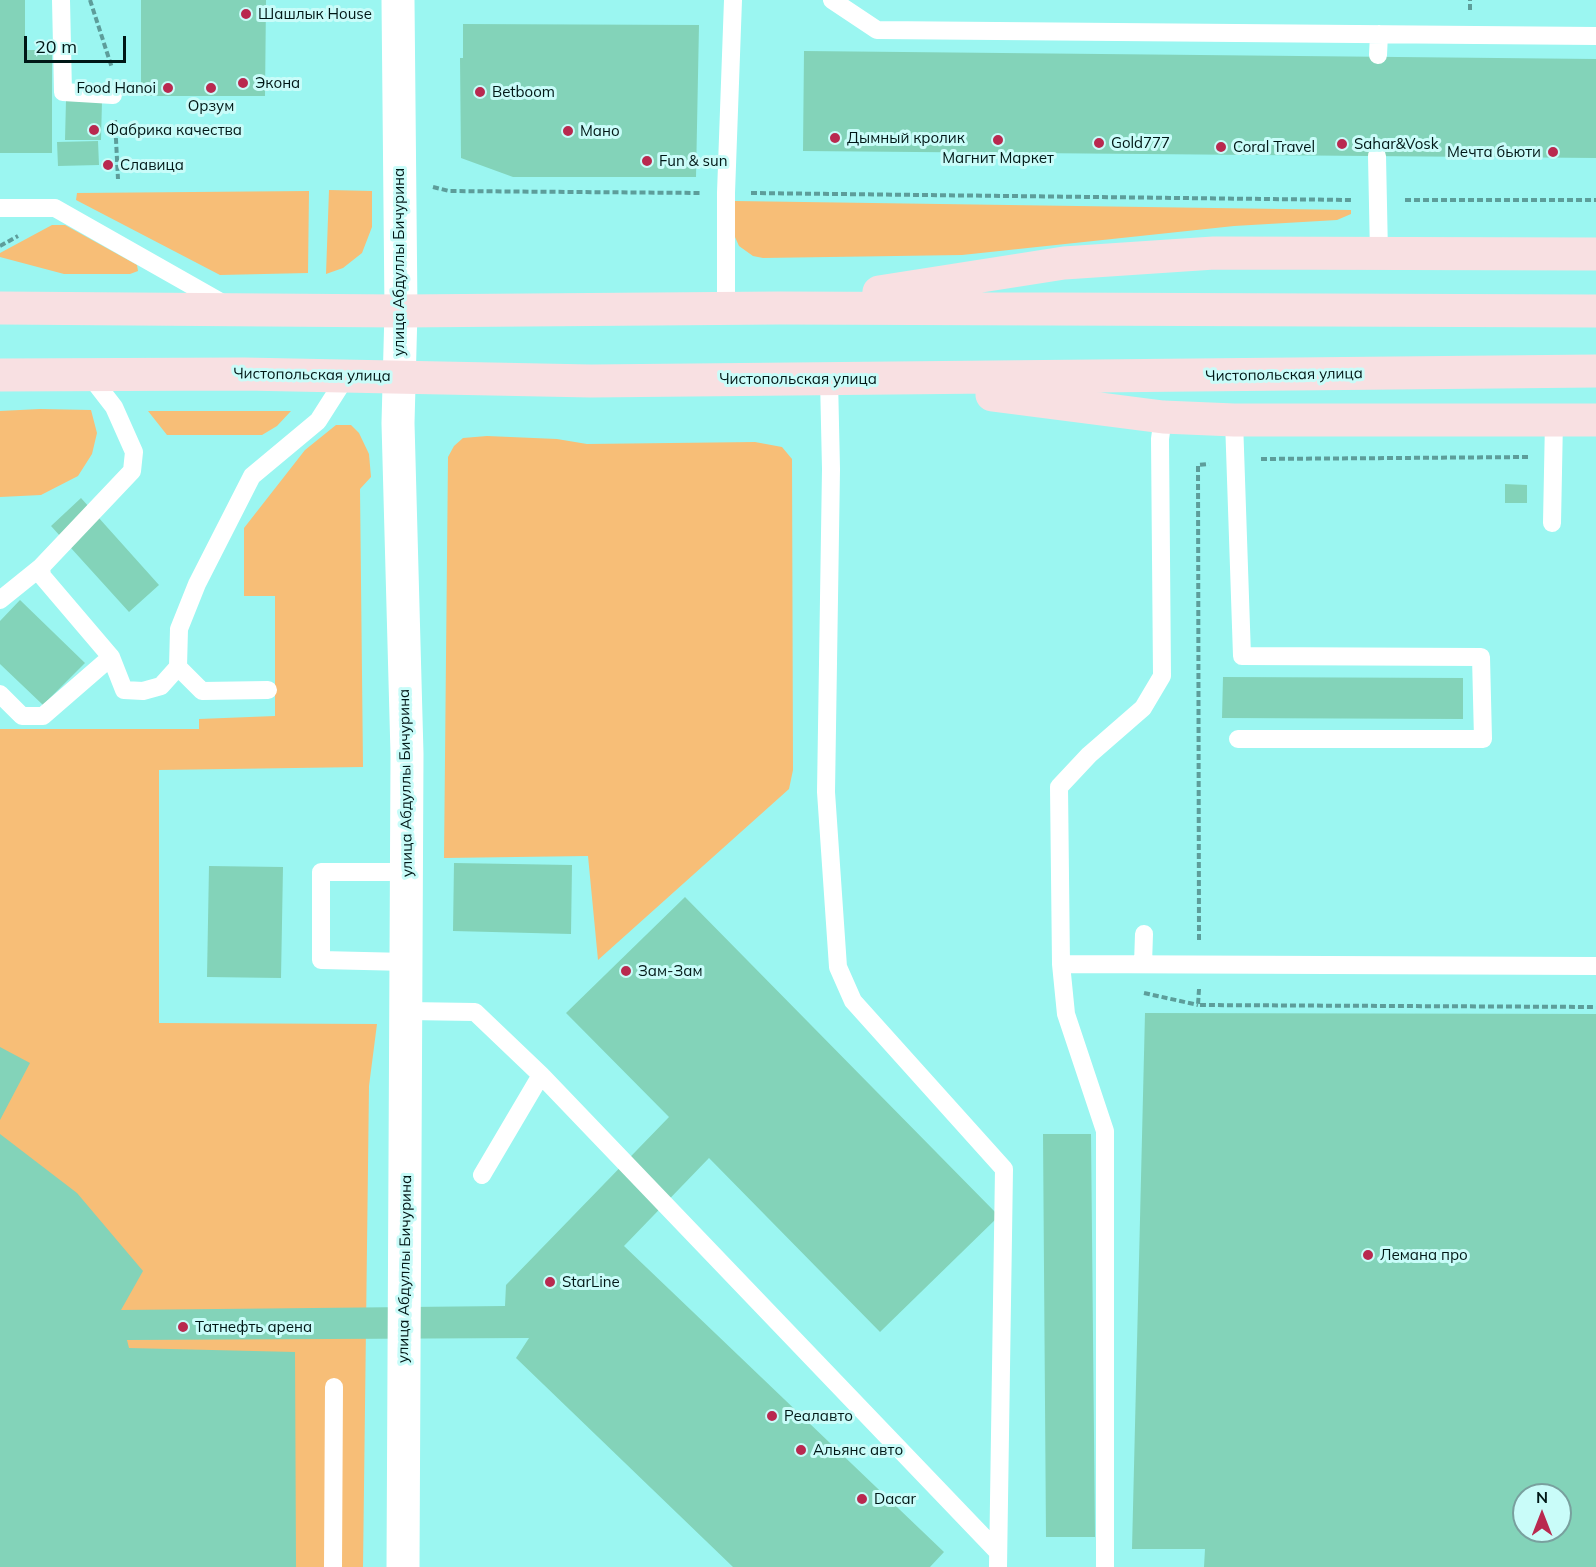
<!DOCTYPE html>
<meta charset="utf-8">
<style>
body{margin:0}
#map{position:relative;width:1596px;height:1567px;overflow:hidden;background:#9bf6f1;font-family:Mulish,sans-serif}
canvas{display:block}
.north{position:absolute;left:1512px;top:1483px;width:60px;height:60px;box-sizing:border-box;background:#c9fcf9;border:2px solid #79a09e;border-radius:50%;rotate:0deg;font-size:16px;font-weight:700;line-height:24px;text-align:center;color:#001716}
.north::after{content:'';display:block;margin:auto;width:21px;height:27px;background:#b9294f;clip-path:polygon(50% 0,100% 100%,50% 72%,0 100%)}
.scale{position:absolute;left:24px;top:36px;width:102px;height:27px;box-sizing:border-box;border:3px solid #001716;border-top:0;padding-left:8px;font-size:18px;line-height:21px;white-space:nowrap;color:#001716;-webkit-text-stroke:4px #c9fcf9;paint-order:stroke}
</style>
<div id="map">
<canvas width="1596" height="1567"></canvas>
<div class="north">N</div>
<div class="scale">20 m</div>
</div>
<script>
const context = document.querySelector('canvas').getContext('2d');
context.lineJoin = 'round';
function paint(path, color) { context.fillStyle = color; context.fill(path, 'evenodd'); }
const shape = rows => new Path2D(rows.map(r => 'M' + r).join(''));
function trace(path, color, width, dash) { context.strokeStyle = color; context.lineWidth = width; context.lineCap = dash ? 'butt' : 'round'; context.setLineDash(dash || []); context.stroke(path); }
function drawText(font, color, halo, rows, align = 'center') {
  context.font = font + ' Mulish,sans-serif'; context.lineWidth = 6; context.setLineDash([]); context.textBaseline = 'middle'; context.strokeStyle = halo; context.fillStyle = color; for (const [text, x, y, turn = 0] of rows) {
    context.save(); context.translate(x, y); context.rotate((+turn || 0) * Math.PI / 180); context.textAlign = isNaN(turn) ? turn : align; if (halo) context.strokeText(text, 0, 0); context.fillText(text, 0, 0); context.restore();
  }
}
paint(shape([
 [329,190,372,191,372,227,362,253,343,268,326,274],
 [309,191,308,273,220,275,76,200,77,193],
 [735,201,1351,210,1351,214,1337,220,1234,226,962,255,763,258,753,256,739,246,735,237],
 [52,225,65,225,137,265,138,271,130,274,64,274,0,257,0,253],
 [40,409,91,410,97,433,92,454,78,476,41,495,0,497,0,411],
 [148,411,291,411,277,426,262,435,167,435],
 [336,425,351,425,359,433,369,454,371,477,360,489,363,767,159,770,159,1023,377,1024,369,1086,363,1567,0,1567,0,729,199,729,199,719,275,716,275,596,244,596,244,528,305,450],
 [487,436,557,439,587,444,755,442,782,447,792,459,793,770,789,789,598,960,588,856,444,858,448,457,454,446,463,438]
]), '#f7be77');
paint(shape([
 [0,0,25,0,25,50,52,50,52,153,0,153],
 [141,0,266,0,265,96,141,96],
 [463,24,699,25,696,177,513,177,461,158,460,58,463,58],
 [804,51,1596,59,1596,158,803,151],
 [66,100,102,101,101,140,65,140],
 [98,141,99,165,58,166,57,142],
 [1505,484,1527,485,1527,503,1505,503],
 [81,498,159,585,129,612,51,526],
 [20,600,85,663,43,705,0,664,0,621],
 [1223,677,1463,678,1463,719,1222,718],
 [454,863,572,865,571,934,453,931],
 [209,866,283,867,281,978,207,977],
 [685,897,999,1216,880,1332,709,1158,624,1246,944,1552,930,1567,733,1567,516,1358,529,1338,127,1340,129,1348,295,1352,296,1567,0,1567,0,1134,77,1193,143,1271,121,1310,505,1306,506,1285,669,1117,566,1013],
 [1145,1013,1596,1014,1596,1567,1204,1567,1205,1549,1132,1549],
 [1524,1495,1560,1495,1560,1531,1524,1531],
 [0,1047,30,1063,0,1120],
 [1043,1134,1091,1134,1095,1537,1046,1537]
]), '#83d3b9');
trace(shape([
 [90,0,112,68],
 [1470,10,1470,0],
 [115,120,118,179],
 [433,187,449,191,701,193],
 [751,193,1352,200],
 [1405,200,1596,200],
 [0,246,18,236],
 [1261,459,1529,457],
 [1199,940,1198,465,1209,464],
 [1199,989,1198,1005,1596,1007],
 [1144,993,1198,1005]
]), '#5d9d9a', 4, [6, 3]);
trace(shape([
 [61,0,63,92,113,95],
 [832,0,877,30,1596,36],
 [1378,55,1379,34],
 [1377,156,1379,254],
 [0,208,55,208,226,305],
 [726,308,726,193,733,0],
 [90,376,114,407,134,452,132,471,41,567,42,576,111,657,124,690,143,691,161,686,178,667,179,629,197,584,252,476,318,421,346,377],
 [829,379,831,469,826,792,838,967,853,1001,1004,1169,998,1567],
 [1163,417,1160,439,1162,676,1143,708,1089,755,1059,787,1061,964,1596,966],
 [1234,420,1242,656,1481,657,1483,739,1238,739],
 [1552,523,1554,420],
 [0,600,41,567],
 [178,667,202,691,268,690],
 [0,694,22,716,43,716,111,657],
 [407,872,321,872,321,960,407,962],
 [1061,964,1066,1014,1105,1131,1105,1567],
 [1143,964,1144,934],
 [407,1011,475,1012,541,1075,998,1552],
 [482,1175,541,1075],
 [333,1567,334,1387]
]), '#fff', 18);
trace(shape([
 [398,0,401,311,398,423,407,754,403,1567]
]), '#fff', 33);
trace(shape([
 [879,292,1064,263,1214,253,1596,254],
 [0,308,401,311,779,308,1596,311],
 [0,375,244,374,591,381,1596,371],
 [992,395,1163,417,1234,420,1596,420]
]), '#f8e0e2', 33);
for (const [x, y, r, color] of [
 [246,14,6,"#b9294f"],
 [243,83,6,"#b9294f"],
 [168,88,6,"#b9294f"],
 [211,88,6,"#b9294f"],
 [480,92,6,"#b9294f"],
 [94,130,6,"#b9294f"],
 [568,131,6,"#b9294f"],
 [835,138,6,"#b9294f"],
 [998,140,6,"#b9294f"],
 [1099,143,6,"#b9294f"],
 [1342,144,6,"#b9294f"],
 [1221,147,6,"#b9294f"],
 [1553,152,6,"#b9294f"],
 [647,161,6,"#b9294f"],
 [108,165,6,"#b9294f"],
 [626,971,6,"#b9294f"],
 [1368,1255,6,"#b9294f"],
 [550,1282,6,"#b9294f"],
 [183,1327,6,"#b9294f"],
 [772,1416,6,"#b9294f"],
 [801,1450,6,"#b9294f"],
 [862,1499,6,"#b9294f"]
]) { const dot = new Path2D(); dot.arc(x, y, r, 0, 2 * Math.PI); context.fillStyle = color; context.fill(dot); trace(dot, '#c9fcf9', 2); }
drawText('15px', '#001716', '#c9fcf9', [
 ["Шашлык House",258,14],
 ["Экона",255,83],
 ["Food Hanoi",156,88,"right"],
 ["Betboom",492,92],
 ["Орзум",211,106,"center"],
 ["Фабрика качества",106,130],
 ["Мано",580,131],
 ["Дымный кролик",847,138],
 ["Gold777",1111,143],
 ["Sahar&Vosk",1354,144],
 ["Coral Travel",1233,147],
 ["Мечта бьюти",1541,152,"right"],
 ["Магнит Маркет",998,158,"center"],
 ["Fun & sun",659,161],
 ["Славица",120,165],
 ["Зам-Зам",638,971],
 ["Лемана про",1380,1255],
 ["StarLine",562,1282],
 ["Татнефть арена",195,1327],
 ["Реалавто",784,1416],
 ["Альянс авто",813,1450],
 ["Dacar",874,1499]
], 'left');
drawText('15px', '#001716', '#c9fcf9', [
 ["улица Абдуллы Бичурина",399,262,-90],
 ["Чистопольская улица",312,375,1],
 ["Чистопольская улица",1284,375,-1],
 ["Чистопольская улица",798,379],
 ["улица Абдуллы Бичурина",406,783,-91],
 ["улица Абдуллы Бичурина",405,1269,-89]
]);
</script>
